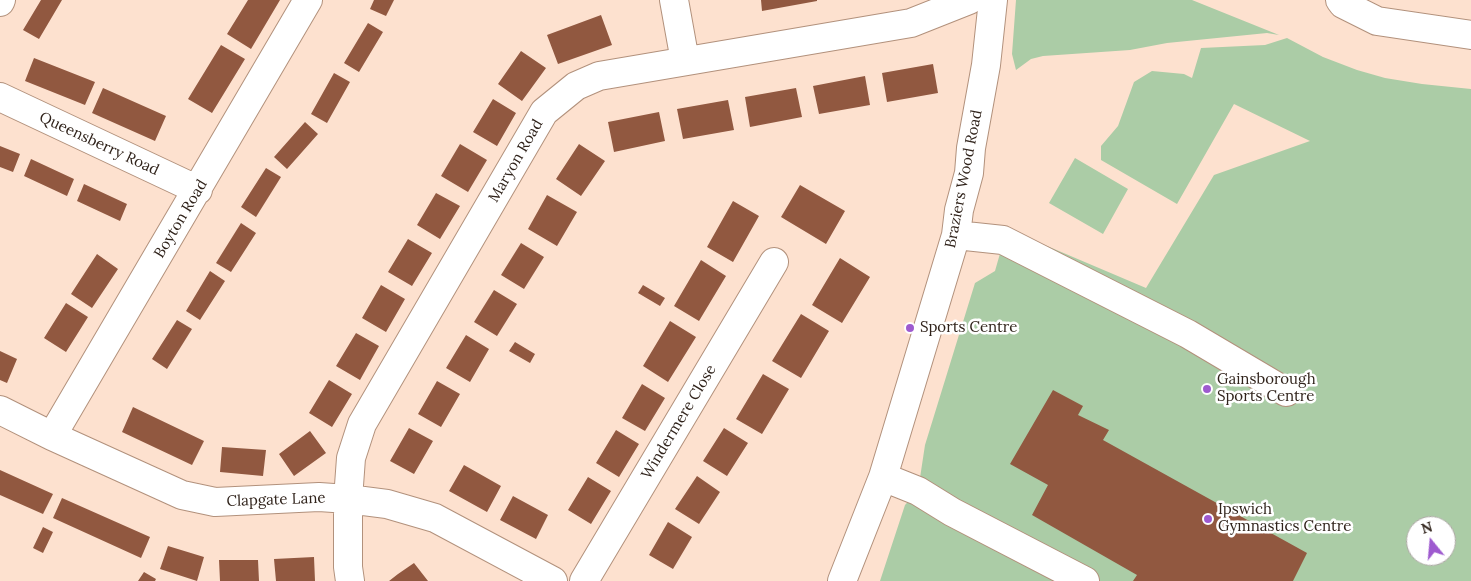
<!DOCTYPE html>
<style>
body{margin:0}
#map{position:relative;width:1471px;height:581px;overflow:hidden;background:#fde1cf;font-family:Lora,serif}
canvas{display:block}
.north{position:absolute;left:1406px;top:516px;width:50px;height:50px;box-sizing:border-box;background:#fff;border:1px solid #aca7a4;border-radius:50%;rotate:343deg;font-size:14px;font-weight:700;line-height:20px;text-align:center;color:#30231b}
.north::after{content:'';display:block;margin:auto;width:18px;height:22px;background:#9e5acf;clip-path:polygon(50% 0,100% 100%,50% 72%,0 100%)}
</style>
<div id="map">
<canvas width="1471" height="581"></canvas>
<div class="north">N</div>
</div>
<script>
const context = document.querySelector('canvas').getContext('2d');
context.lineJoin = 'round';
function paint(path, color) { context.fillStyle = color; context.fill(path, 'evenodd'); }
const shape = rows => new Path2D(rows.map(r => 'M' + r).join(''));
function trace(path, color, width, dash) { context.strokeStyle = color; context.lineWidth = width; context.lineCap = dash ? 'butt' : 'round'; context.setLineDash(dash || []); context.stroke(path); }
function drawText(font, color, halo, rows, align = 'center') {
  context.font = font + ' Lora,serif'; context.lineWidth = 5; context.setLineDash([]); context.textBaseline = 'middle'; context.strokeStyle = halo; context.fillStyle = color; for (const [text, x, y, turn = 0] of rows) {
    context.save(); context.translate(x, y); context.rotate((+turn || 0) * Math.PI / 180); context.textAlign = isNaN(turn) ? turn : align; if (halo) context.strokeText(text, 0, 0); context.fillText(text, 0, 0); context.restore();
  }
}
paint(shape([
 [1016,0,1192,0,1279,35,1267,33,1167,43,1130,50,1043,56,1031,59,1016,70,1012,54],
 [1287,38,1323,57,1357,70,1385,78,1422,84,1471,89,1471,581,880,581,905,505,918,491,925,445,975,283,995,271,1007,229,1146,288,1214,175,1310,141,1234,104,1177,204,1101,160,1101,146,1118,126,1134,82,1152,71,1184,74,1192,78,1201,48,1265,45],
 [1416,526,1446,526,1446,556,1416,556],
 [1075,158,1128,189,1103,234,1049,203]
]), '#abcca6');
paint(shape([
 [41,0,62,0,39,39,23,30],
 [248,0,280,0,251,49,227,34],
 [374,0,394,0,386,16,370,9],
 [761,0,817,0,817,1,762,11],
 [601,15,612,45,558,64,547,35],
 [368,23,383,32,359,72,344,63],
 [221,45,245,59,212,113,188,99],
 [521,51,546,68,522,101,498,84],
 [34,58,95,82,85,105,25,81],
 [933,64,938,93,887,102,882,73],
 [334,73,350,82,327,123,311,114],
 [865,76,870,105,819,114,813,86],
 [103,88,166,116,155,141,92,113],
 [796,88,802,117,750,127,745,97],
 [493,99,516,113,497,146,473,132],
 [728,100,734,130,683,139,677,109],
 [659,112,665,141,614,152,608,122],
 [305,122,318,134,287,169,274,157],
 [460,144,487,160,468,192,441,176],
 [579,144,605,161,581,196,556,179],
 [0,146,20,154,13,172,0,167],
 [31,159,74,179,67,196,24,176],
 [266,168,281,177,256,217,241,207],
 [84,184,127,204,120,221,77,201],
 [800,185,845,211,826,244,781,217],
 [436,193,460,206,440,239,417,225],
 [547,195,577,212,557,246,528,229],
 [733,201,759,216,733,262,707,247],
 [241,223,256,233,231,272,216,263],
 [408,239,432,253,412,286,388,272],
 [521,243,544,257,524,289,501,275],
 [97,254,118,269,92,308,71,294],
 [840,258,870,277,842,323,812,305],
 [701,260,726,276,699,321,674,306],
 [210,271,225,281,200,320,186,311],
 [381,285,405,299,386,332,362,318],
 [643,285,665,298,660,306,638,293],
 [494,290,517,304,497,336,474,322],
 [66,303,88,317,66,352,44,338],
 [801,314,829,331,801,378,772,361],
 [177,320,192,329,167,369,152,359],
 [670,321,696,337,668,382,643,366],
 [356,333,379,346,360,380,336,366],
 [466,335,489,349,470,382,446,368],
 [515,342,535,354,530,363,509,351],
 [0,351,17,359,7,383,0,380],
 [763,374,789,389,762,434,736,419],
 [329,380,352,394,332,427,309,413],
 [437,381,460,394,441,427,418,414],
 [642,384,665,398,645,431,622,418],
 [1053,390,1083,406,1078,415,1109,430,1103,440,1307,553,1293,581,1133,581,1137,575,1032,515,1048,485,1010,464],
 [133,407,204,441,192,465,122,432],
 [409,428,433,441,414,474,390,461],
 [724,428,748,443,727,476,703,461],
 [616,430,639,444,619,477,596,463],
 [310,431,326,453,294,476,279,454],
 [222,447,266,450,263,476,220,472],
 [464,465,501,486,487,512,449,491],
 [0,470,53,494,43,514,0,495],
 [697,476,720,492,699,524,675,509],
 [588,477,611,491,591,524,568,510],
 [513,496,548,515,536,539,500,520],
 [62,498,150,537,141,558,53,518],
 [668,522,692,537,673,569,649,555],
 [43,527,53,532,43,553,33,548],
 [168,546,204,557,197,581,160,569],
 [314,557,315,581,276,581,274,559],
 [219,560,258,560,259,581,220,581],
 [414,563,428,581,389,581,398,574],
 [144,572,156,579,155,581,138,581]
]), '#915840');
const minor = shape([
 [674,0,685,61],
 [1340,0,1343,4,1377,21,1471,35],
 [0,2,1,0],
 [0,97,198,190],
 [956,235,1003,240,1188,334,1286,392],
 [0,410,52,436,182,495,215,502,319,497,348,499,387,504,435,518,553,581],
 [52,436,308,0],
 [883,477,918,491,952,512,1085,581],
 [350,581,348,567,348,499,351,458,362,424,544,112,576,86,599,76,911,23,969,0],
 [584,581,774,262],
 [842,581,883,477,956,235,959,210,969,173,971,148,986,65,993,0]
]);
trace(minor, '#b2917c', 30);
trace(minor, '#fff', 28);
for (const [x, y, r, color] of [
 [910,328,5,"#9e5acf"],
 [1207,389,5,"#9e5acf"],
 [1208,519,5,"#9e5acf"]
]) { const dot = new Path2D(); dot.arc(x, y, r, 0, 2 * Math.PI); context.fillStyle = color; context.fill(dot); trace(dot, '#fff', 2); }
drawText('15px', '#30231b', '#fff', [
 ["Queensberry Road",99,144,25],
 ["Maryon Road",516,161,-60],
 ["Braziers Wood Road",964,179,-79],
 ["Boyton Road",181,219,-59],
 ["Windermere Close",679,422,-59],
 ["Clapgate Lane",276,500,-2]
]);
drawText('15px', '#30231b', '#fff', [
 ["Sports Centre",920,328],
 ["Gainsborough",1217,380],
 ["Sports Centre",1217,397],
 ["Ipswich",1218,510],
 ["Gymnastics Centre",1218,527]
], 'left');
</script>
